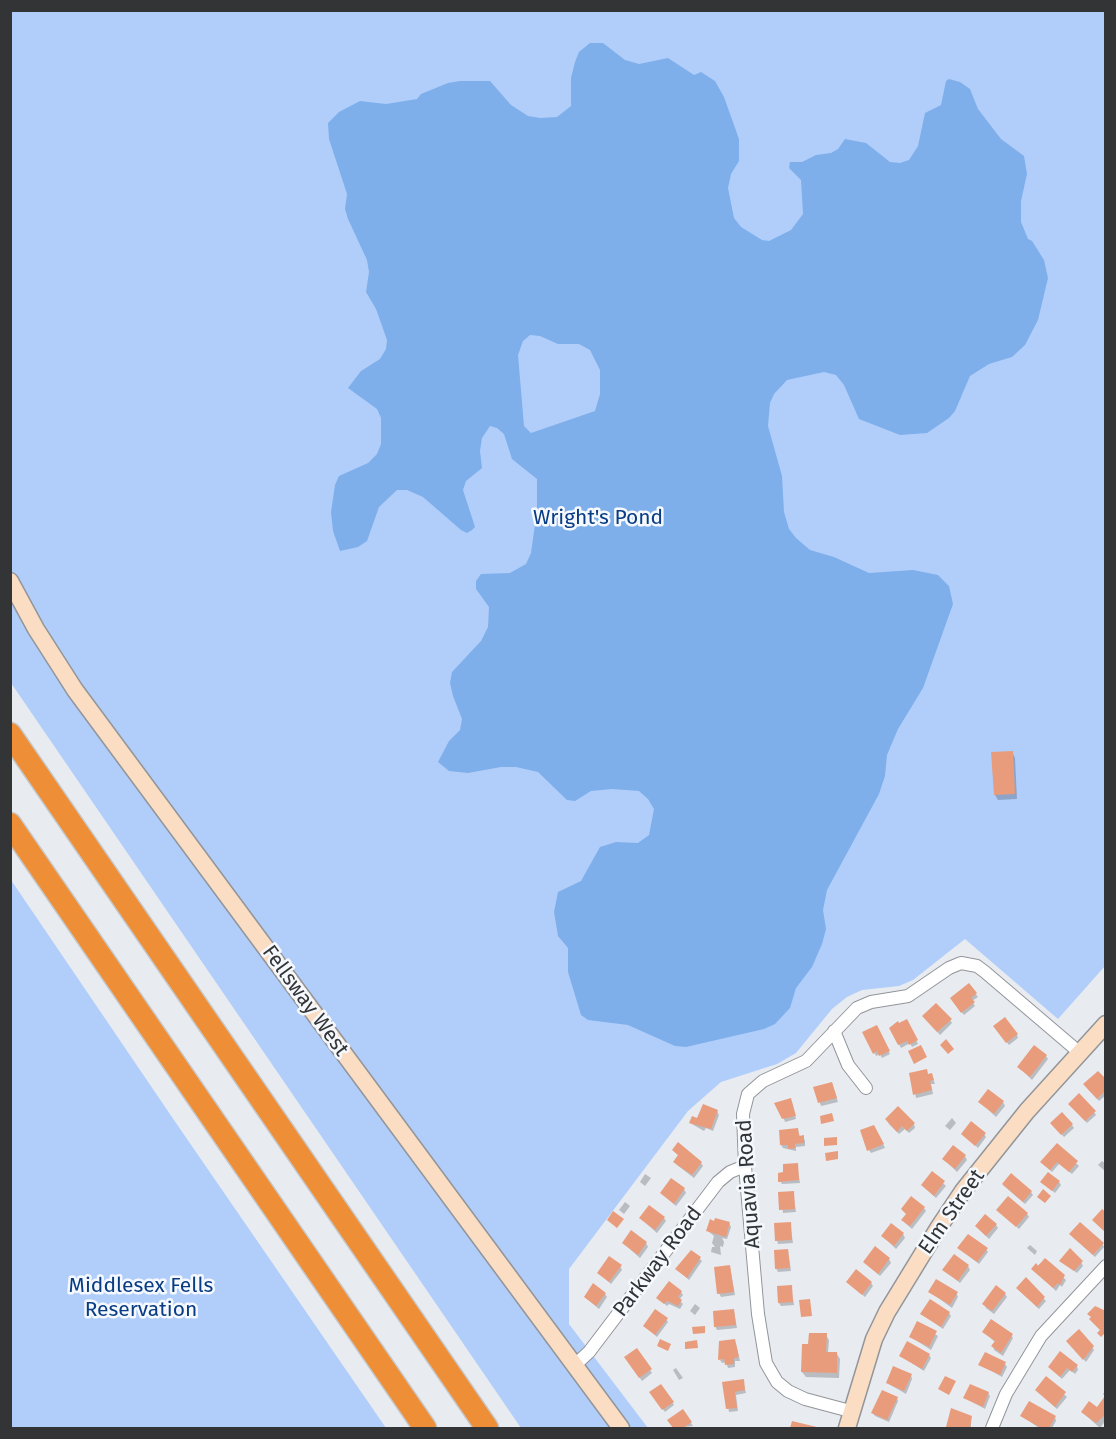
<!DOCTYPE html>
<style>
body{margin:0}
#map{position:relative;width:1116px;height:1439px;overflow:hidden;background:#e8ebf0;font-family:"Fira Sans",sans-serif}
canvas{display:block}
.frame{position:absolute;inset:0;border:12px solid #333436;pointer-events:none}
</style>
<div id="map">
<canvas width="1116" height="1439"></canvas>
<div class="frame"></div>
</div>
<script>
const context = document.querySelector('canvas').getContext('2d');
context.lineJoin = 'round';
function paint(path, color) { context.fillStyle = color; context.fill(path, 'evenodd'); }
const shape = rows => new Path2D(rows.map(r => 'M' + r).join(''));
function trace(path, color, width, dash) { context.strokeStyle = color; context.lineWidth = width; context.lineCap = dash ? 'butt' : 'round'; context.setLineDash(dash || []); context.stroke(path); }
function drawText(font, color, halo, rows, align = 'center') {
  context.font = font + ' "Fira Sans",sans-serif'; context.lineWidth = 5; context.setLineDash([]); context.textBaseline = 'middle'; context.strokeStyle = halo; context.fillStyle = color; for (const [text, x, y, turn = 0] of rows) {
    context.save(); context.translate(x, y); context.rotate((+turn || 0) * Math.PI / 180); context.textAlign = isNaN(turn) ? turn : align; if (halo) context.strokeText(text, 0, 0); context.fillText(text, 0, 0); context.restore();
  }
}
paint(shape([
 [10,11,1105,11,1105,966,1058,1019,965,939,913,980,899,986,862,990,847,997,832,1009,796,1053,777,1064,721,1082,688,1111,569,1269,569,1324,648,1428,521,1428,11,683],
 [11,880,176,1123,386,1428,11,1428]
]), '#b1cefb');
paint(shape([
 [590,43,603,43,625,60,639,64,668,58,694,75,701,72,715,81,724,97,739,139,739,161,731,174,728,188,734,218,741,227,762,240,769,241,791,230,803,214,801,180,789,168,790,162,802,162,816,155,831,153,838,149,845,139,866,143,890,162,900,163,909,160,918,146,925,113,941,105,946,81,949,79,960,82,970,89,978,109,1001,139,1024,156,1027,174,1021,201,1021,222,1028,239,1032,241,1044,260,1048,278,1038,320,1025,345,1012,357,989,364,970,376,955,411,949,418,927,433,900,435,859,419,844,385,836,375,824,372,787,380,774,394,770,403,768,426,782,476,784,512,789,529,796,538,810,550,834,557,869,573,913,570,938,575,949,586,953,604,923,688,898,729,887,755,885,776,879,794,827,890,823,910,826,929,822,944,812,967,796,988,790,1008,775,1024,764,1029,686,1047,675,1046,628,1025,588,1020,581,1015,568,972,568,948,558,936,554,912,558,892,581,881,600,847,616,842,638,843,649,835,654,809,648,799,639,791,612,789,591,791,575,801,567,800,538,772,516,767,501,767,468,773,449,771,438,762,449,741,460,730,462,719,453,696,450,683,452,672,481,641,488,627,489,607,476,589,476,581,481,574,510,573,526,564,531,553,537,510,537,479,512,459,504,434,497,428,490,426,482,438,480,451,482,468,466,481,463,490,475,527,472,530,467,533,461,530,423,497,407,490,397,490,379,507,367,541,358,547,340,551,333,531,331,512,335,485,339,476,368,463,377,454,381,444,381,418,377,409,348,388,361,371,380,359,386,349,387,340,376,309,366,292,369,272,367,260,348,219,345,209,347,194,329,139,328,123,339,112,360,101,386,104,417,99,421,94,448,83,460,81,490,81,511,105,528,116,540,118,557,117,571,106,571,78,575,62,579,52],
 [530,335,540,336,558,344,579,344,590,350,600,370,600,394,595,411,531,433,524,426,518,355,523,341]
]), '#7eafea');
paint(shape([
 [1012,752,1015,758,1017,799,998,800,995,795],
 [969,985,978,997,972,1001,975,1006,964,1015,953,1001],
 [926,1019,950,1020,952,1023,940,1035],
 [907,1021,918,1044,912,1047,910,1043,901,1048,891,1029],
 [876,1027,890,1054,882,1058,880,1054,876,1056,864,1033],
 [997,1030,1017,1035,1018,1038,1009,1045],
 [1046,1056,1048,1059,1032,1080,1019,1067],
 [911,1074,933,1078,935,1084,931,1084,933,1094,916,1098],
 [1106,1082,1106,1095,1099,1101,1087,1088],
 [832,1083,838,1102,821,1106,815,1088],
 [980,1102,1003,1102,1005,1106,996,1117],
 [792,1103,796,1119,785,1122,781,1110],
 [1072,1107,1094,1112,1096,1115,1087,1123],
 [717,1111,719,1115,713,1131,706,1128,704,1131,690,1123],
 [952,1118,956,1123,950,1130,945,1126],
 [888,1123,914,1124,915,1128,909,1133,905,1129,899,1134],
 [1072,1125,1074,1128,1064,1137,1054,1126],
 [798,1130,800,1137,805,1140,805,1146,796,1147,796,1151,783,1148,781,1145],
 [963,1134,984,1134,986,1137,978,1148],
 [880,1137,885,1148,871,1153,869,1150],
 [1057,1145,1079,1166,1072,1174,1059,1164,1052,1172,1042,1163],
 [674,1151,701,1163,703,1166,694,1178,677,1165,675,1162,679,1156],
 [965,1156,967,1160,957,1172,944,1159],
 [1102,1161,1106,1164,1106,1172,1098,1165],
 [797,1165,800,1183,782,1184,780,1181],
 [932,1173,946,1186,936,1198,922,1185],
 [645,1174,651,1178,645,1186,640,1182],
 [1042,1182,1059,1182,1061,1185,1055,1193],
 [1003,1185,1031,1192,1033,1195,1025,1204],
 [684,1189,686,1193,676,1206,661,1193],
 [793,1192,796,1212,783,1213,780,1193],
 [625,1202,630,1206,624,1214,619,1210],
 [924,1208,926,1211,912,1229,905,1223,903,1220],
 [998,1210,1027,1214,1029,1217,1019,1229],
 [664,1218,666,1221,657,1233,641,1219],
 [729,1223,731,1227,727,1239,722,1238,724,1242,723,1247,720,1246,721,1255,711,1252,712,1247,715,1247,712,1243,714,1236,708,1231],
 [790,1223,793,1243,778,1244,777,1240],
 [996,1225,998,1228,989,1239,976,1226],
 [903,1234,905,1238,896,1249,883,1236],
 [1073,1237,1102,1244,1104,1247,1095,1257],
 [623,1243,646,1243,648,1247,640,1258],
 [1030,1245,1037,1251,1035,1255,1027,1248],
 [959,1248,986,1249,988,1252,979,1264],
 [788,1250,791,1271,778,1272,776,1268],
 [692,1252,702,1261,689,1280,677,1269],
 [889,1259,891,1263,880,1276,864,1262],
 [1045,1260,1066,1280,1062,1287,1060,1285,1056,1291,1033,1269],
 [1061,1261,1081,1262,1083,1266,1077,1273],
 [620,1266,622,1270,611,1284,599,1273],
 [968,1266,970,1270,960,1283,944,1270],
 [730,1267,735,1295,721,1297,719,1293],
 [848,1282,871,1283,873,1286,865,1297],
 [1031,1286,1046,1301,1039,1309,1017,1288],
 [791,1287,794,1305,781,1306,779,1303],
 [681,1292,683,1295,679,1300,683,1304,680,1309,669,1304,667,1306,658,1298],
 [930,1292,956,1293,958,1297,952,1308],
 [605,1294,607,1297,599,1309,585,1297],
 [1005,1294,1007,1297,994,1314,986,1308,984,1304],
 [695,1304,700,1308,695,1315,690,1311],
 [734,1311,737,1328,717,1330,715,1326],
 [949,1313,951,1316,943,1329,922,1314],
 [666,1319,668,1322,657,1337,645,1326],
 [918,1323,938,1336,931,1350,911,1337],
 [984,1332,1011,1335,1013,1338,1003,1356,994,1350,993,1346,995,1342],
 [826,1335,829,1340,828,1353,837,1354,840,1359,839,1378,806,1377,802,1372],
 [736,1344,740,1361,735,1361,735,1367,728,1368,726,1362,722,1363,720,1360],
 [1070,1344,1092,1347,1094,1350,1086,1362],
 [637,1350,652,1373,642,1381,626,1358],
 [929,1355,931,1358,924,1371,901,1356],
 [980,1364,1005,1364,1007,1367,1002,1377],
 [1077,1366,1078,1370,1075,1374,1070,1370,1062,1379,1050,1367],
 [676,1368,683,1378,679,1380,673,1370],
 [911,1375,912,1379,906,1394,887,1383],
 [1046,1378,1067,1397,1057,1409,1037,1391],
 [743,1381,746,1393,736,1395,738,1411,729,1412,724,1383],
 [661,1386,674,1405,665,1412,651,1393],
 [988,1393,990,1396,985,1409,965,1398],
 [897,1398,898,1401,889,1422,875,1416,873,1413],
 [1106,1398,1106,1420,1100,1428,1082,1412,1097,1409],
 [952,1410,971,1417,971,1428,948,1428],
 [682,1411,693,1426,674,1428,669,1420],
 [1022,1416,1055,1417,1056,1421,1052,1428,1039,1428]
]), '#0003');
paint(shape([
 [1013,751,1015,794,994,795,991,752],
 [969,983,977,993,971,998,975,1002,961,1013,950,998],
 [936,1003,952,1019,937,1032,922,1016],
 [1005,1017,1018,1034,1006,1043,993,1026],
 [907,1019,918,1040,909,1045,907,1041,898,1045,889,1028,898,1021,899,1023],
 [877,1025,890,1051,879,1056,877,1051,873,1054,862,1032],
 [946,1039,954,1049,948,1054,940,1045],
 [921,1045,927,1057,914,1064,908,1051],
 [1034,1045,1047,1055,1030,1077,1017,1067],
 [927,1069,928,1074,932,1073,934,1080,930,1081,932,1090,913,1095,909,1073],
 [1098,1071,1106,1079,1106,1090,1097,1099,1083,1084],
 [832,1082,837,1098,818,1103,813,1087],
 [988,1089,1004,1101,994,1114,978,1102],
 [1079,1093,1096,1111,1085,1121,1068,1104],
 [791,1098,796,1116,782,1119,774,1103],
 [703,1104,718,1110,711,1129,689,1123,692,1116,697,1118],
 [898,1106,915,1123,907,1131,902,1126,897,1132,885,1119],
 [1062,1112,1073,1124,1061,1135,1050,1123],
 [832,1113,834,1121,821,1124,820,1116],
 [971,1121,986,1133,975,1146,961,1134],
 [874,1125,884,1144,867,1151,860,1130],
 [798,1128,799,1136,804,1135,804,1143,795,1144,795,1148,788,1149,788,1145,780,1145,779,1130],
 [837,1137,837,1145,824,1146,824,1138],
 [678,1142,702,1162,692,1175,673,1162,678,1155,672,1150],
 [1057,1143,1078,1161,1069,1172,1057,1162,1050,1170,1040,1162],
 [953,1145,966,1155,955,1169,942,1159],
 [838,1151,838,1159,826,1161,825,1153],
 [798,1163,799,1180,778,1182,778,1173,783,1172,783,1164],
 [932,1171,945,1181,934,1196,921,1185],
 [1048,1172,1060,1181,1052,1191,1040,1182],
 [1011,1173,1032,1191,1023,1202,1002,1184],
 [671,1178,685,1188,674,1204,660,1193],
 [1043,1189,1051,1196,1045,1203,1037,1197],
 [794,1191,795,1209,779,1210,778,1192],
 [911,1196,925,1207,910,1226,901,1220,906,1214,901,1209],
 [1008,1196,1028,1213,1016,1227,996,1210],
 [649,1205,665,1217,655,1230,639,1218],
 [1102,1209,1106,1212,1106,1233,1092,1220],
 [613,1211,624,1219,617,1228,607,1220],
 [985,1214,997,1224,986,1236,975,1226],
 [715,1218,730,1222,726,1237,706,1231,710,1219,714,1221],
 [791,1222,792,1240,775,1241,774,1223],
 [1080,1222,1104,1243,1093,1255,1069,1234],
 [891,1223,904,1233,894,1246,881,1236],
 [631,1230,647,1242,638,1255,622,1243],
 [968,1234,988,1248,977,1262,957,1248],
 [875,1246,890,1258,878,1274,863,1262],
 [1070,1248,1083,1261,1074,1271,1059,1261],
 [788,1249,790,1268,775,1269,774,1250],
 [691,1250,701,1257,687,1278,675,1269],
 [954,1254,969,1265,958,1281,942,1270],
 [609,1256,622,1265,609,1282,597,1273],
 [1045,1258,1065,1275,1060,1285,1058,1283,1053,1288,1031,1269,1036,1263,1038,1266],
 [730,1265,734,1292,717,1294,714,1267],
 [856,1269,872,1282,862,1295,846,1282],
 [1026,1277,1045,1297,1037,1307,1016,1288],
 [936,1279,958,1292,950,1305,928,1292],
 [669,1281,682,1291,678,1297,682,1300,678,1306,667,1301,664,1304,656,1298],
 [593,1283,606,1293,596,1306,584,1297],
 [792,1285,793,1302,778,1303,777,1286],
 [996,1285,1006,1293,992,1311,982,1304],
 [810,1299,812,1316,801,1317,799,1300],
 [930,1299,950,1312,941,1327,920,1314],
 [1095,1306,1106,1311,1106,1332,1101,1337,1097,1333,1100,1330,1089,1319,1091,1317,1087,1314],
 [655,1309,668,1318,655,1335,643,1326],
 [734,1309,736,1325,714,1327,713,1311],
 [991,1319,1013,1334,1001,1353,991,1346,995,1341,982,1332],
 [917,1321,937,1331,929,1347,909,1337],
 [705,1326,705,1333,693,1334,692,1327],
 [1079,1329,1094,1346,1083,1360,1066,1341],
 [809,1333,827,1333,826,1352,837,1352,837,1373,801,1372,802,1344,808,1344],
 [660,1339,671,1344,668,1351,657,1346],
 [735,1339,739,1357,734,1358,734,1364,725,1365,724,1359,718,1360,719,1341],
 [697,1340,698,1348,685,1349,685,1342],
 [907,1341,930,1354,922,1369,899,1356],
 [637,1348,652,1369,639,1378,624,1357],
 [1060,1351,1078,1365,1072,1372,1067,1368,1060,1377,1048,1367],
 [985,1352,1006,1362,1000,1375,978,1365],
 [893,1366,912,1374,904,1391,886,1383],
 [945,1376,956,1381,949,1395,938,1389],
 [1046,1376,1066,1392,1055,1407,1035,1390],
 [744,1379,745,1390,735,1392,737,1408,726,1409,722,1382],
 [661,1384,674,1402,662,1410,649,1392],
 [970,1384,989,1392,983,1407,963,1398],
 [882,1390,898,1397,887,1420,871,1413],
 [1106,1390,1106,1414,1096,1423,1081,1412,1089,1401,1097,1407,1105,1396,1103,1394],
 [1029,1401,1056,1416,1049,1428,1041,1428,1020,1416],
 [951,1408,972,1416,970,1428,946,1427],
 [683,1409,692,1422,683,1428,673,1428,667,1420],
 [792,1421,821,1428,790,1428]
]), '#e89c7c');
const street = shape([
 [834,1031,848,1065,866,1088],
 [575,1365,589,1352,718,1182,730,1172,745,1166],
 [850,1411,805,1399,788,1391,777,1382,766,1363,758,1314,745,1166,743,1114,748,1094,763,1081,806,1061,857,1008,871,1002,908,996,949,968,961,963,977,966,985,972,1080,1053],
 [992,1428,1006,1394,1041,1336,1106,1266]
]);
const secondary = shape([
 [10,581,36,629,75,690,621,1428],
 [847,1428,874,1339,887,1312,939,1227,963,1191,1027,1111,1106,1024]
]);
const highway = shape([
 [10,734,487,1428],
 [10,824,425,1428]
]);
trace(street, '#929599', 14);
trace(secondary, '#929599', 19);
trace(highway, '#c6c6c7', 25);
trace(street, '#fff', 12);
trace(secondary, '#faddc3', 16);
trace(highway, '#ee8f37', 22);
drawText('21px', '#093c84', '#f5f9fd', [
 ["Wright's Pond",598,518],
 ["Middlesex Fells",141,1286],
 ["Reservation",141,1310]
]);
drawText('21px', '#333436', '#f5f9fd', [
 ["Fellsway West",305,1001,54],
 ["Aquavia Road",749,1184,-94],
 ["Elm Street",952,1212,-55],
 ["Parkway Road",658,1262,-53]
]);
</script>
